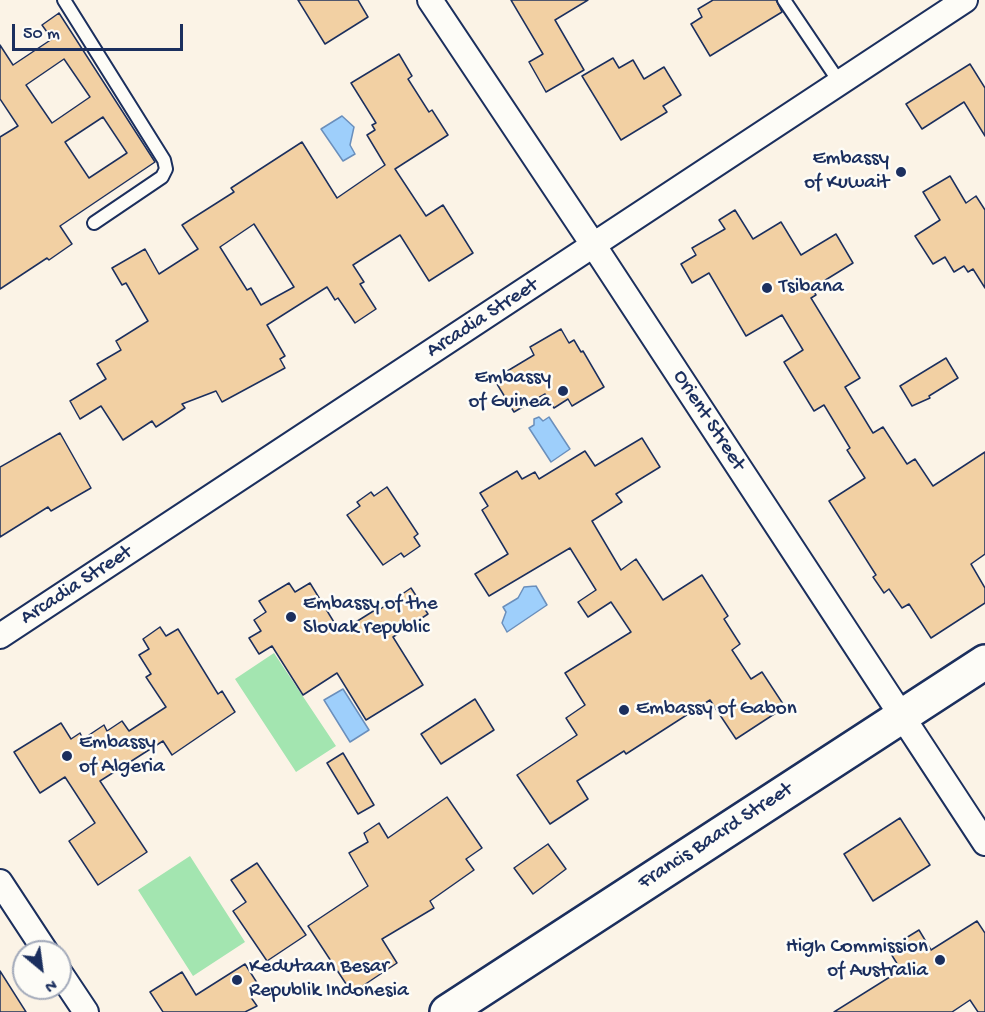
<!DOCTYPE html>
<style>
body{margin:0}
#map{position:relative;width:985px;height:1012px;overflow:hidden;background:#fbf3e6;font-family:"Gochi Hand",sans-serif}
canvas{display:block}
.north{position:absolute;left:12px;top:940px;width:60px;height:60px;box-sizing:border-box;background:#fdfcf7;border:2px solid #a3aaba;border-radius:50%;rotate:151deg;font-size:16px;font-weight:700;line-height:24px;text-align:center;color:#1b2f5e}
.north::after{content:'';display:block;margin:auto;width:21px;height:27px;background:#1b2f5e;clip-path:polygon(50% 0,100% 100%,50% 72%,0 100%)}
.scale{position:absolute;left:12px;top:24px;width:171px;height:27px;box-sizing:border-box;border:3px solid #1b2f5e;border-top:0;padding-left:8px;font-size:18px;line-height:21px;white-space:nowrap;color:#1b2f5e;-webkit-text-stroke:4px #fdfcf7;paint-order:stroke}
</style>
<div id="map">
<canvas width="985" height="1012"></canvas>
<div class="north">N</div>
<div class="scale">50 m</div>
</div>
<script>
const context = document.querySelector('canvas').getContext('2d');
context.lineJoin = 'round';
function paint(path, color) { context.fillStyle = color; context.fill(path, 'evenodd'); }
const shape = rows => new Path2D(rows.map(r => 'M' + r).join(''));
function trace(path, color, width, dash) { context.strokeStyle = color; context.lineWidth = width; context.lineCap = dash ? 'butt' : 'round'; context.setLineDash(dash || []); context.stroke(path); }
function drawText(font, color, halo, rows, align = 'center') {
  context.font = font + ' "Gochi Hand",sans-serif'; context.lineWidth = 5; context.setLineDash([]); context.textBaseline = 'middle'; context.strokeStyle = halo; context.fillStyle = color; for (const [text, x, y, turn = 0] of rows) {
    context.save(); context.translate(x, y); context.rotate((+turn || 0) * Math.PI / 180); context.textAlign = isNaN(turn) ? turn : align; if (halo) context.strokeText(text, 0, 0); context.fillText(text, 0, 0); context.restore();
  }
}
paint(shape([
 [274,653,336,746,296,772,235,679],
 [190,856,245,942,193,976,138,890]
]), '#a3e5b0');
const water = shape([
 [342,116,354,127,350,145,355,154,343,161,321,129,342,116],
 [539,417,543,421,549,417,570,449,551,462,529,428,534,425,534,419,539,417],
 [536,586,547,605,507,632,502,623,506,612,503,607,518,598,524,587,536,586],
 [343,689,369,730,350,742,324,700,343,689]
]);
paint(water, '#9ecffb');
trace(water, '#6a8fbc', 1.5);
const building = shape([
 [298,0,358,0,368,17,325,44,298,0],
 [511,0,588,0,555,20,584,70,546,92,529,62,543,54,511,0],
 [713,0,776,0,782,12,710,56,691,24,702,17,698,9,713,0],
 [59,13,155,162,60,226,72,244,49,260,47,258,0,289,0,137,18,126,0,99,0,45,13,65,52,39,42,25,59,13],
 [64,59,90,97,52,123,26,85,64,59],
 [103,117,127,153,89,178,65,142,103,117],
 [399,54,412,76,408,79,429,112,432,110,448,135,395,169,426,216,443,205,473,253,429,281,400,235,353,265,364,282,360,284,376,309,355,323,338,298,335,300,327,287,267,325,285,356,280,359,285,368,222,402,216,391,182,404,185,408,156,427,152,421,123,440,101,406,80,419,70,401,106,379,97,364,121,350,116,341,148,321,126,283,122,285,112,268,145,249,159,274,198,249,182,225,234,192,231,188,302,142,337,198,385,165,367,135,375,130,372,125,376,123,351,83,399,54],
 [254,224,294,287,261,305,251,288,247,290,220,247,254,224],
 [613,58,619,68,633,60,644,79,664,67,681,95,663,106,667,112,621,140,582,76,613,58],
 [970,64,985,88,985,136,964,102,922,129,906,104,970,64],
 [950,176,966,203,976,196,985,210,985,288,973,269,968,272,964,266,954,272,945,257,933,264,915,236,940,220,923,192,950,176],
 [735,210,753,239,781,222,801,255,836,234,853,263,819,284,820,286,813,290,816,295,811,298,860,378,845,387,873,433,883,427,907,464,915,459,933,486,985,452,985,554,971,564,985,588,985,603,931,638,909,604,902,608,889,589,884,593,873,577,876,575,829,501,865,478,847,450,850,448,824,405,814,411,784,362,803,350,782,315,746,336,709,273,692,283,681,264,696,255,692,248,725,229,719,220,735,210],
 [561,329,569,343,574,340,581,352,583,351,604,387,572,406,568,399,554,408,545,394,514,412,494,379,534,355,530,347,561,329],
 [946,358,958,378,929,396,930,398,912,406,900,386,946,358],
 [60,433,91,488,51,511,48,507,0,537,0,467,60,433],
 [642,438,660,467,616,494,622,502,592,521,621,570,636,559,663,600,702,575,728,616,724,619,740,644,732,650,751,679,762,672,785,707,736,739,710,700,626,754,624,751,577,781,588,799,550,824,517,775,577,735,566,718,585,705,565,673,631,632,611,602,588,617,578,602,596,590,570,548,489,596,475,574,508,554,482,510,488,506,480,493,517,471,522,479,535,472,539,479,585,451,595,466,642,438],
 [387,487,418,534,414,537,420,546,404,557,401,553,383,565,347,515,360,506,357,502,371,492,374,496,387,487],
 [289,583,295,592,310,583,340,632,375,610,376,612,411,588,428,614,393,637,423,685,366,720,337,673,303,695,272,646,259,654,249,638,261,631,254,620,266,612,259,601,289,583],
 [160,627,166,636,178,629,218,694,222,691,235,712,172,755,163,741,100,781,147,852,98,885,69,841,95,823,65,777,40,793,14,752,61,723,71,739,80,733,83,739,104,725,107,731,122,721,129,731,166,707,146,677,151,674,139,655,149,649,143,639,160,627],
 [475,699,494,730,441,764,421,734,475,699],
 [343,753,374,805,358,814,327,763,343,753],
 [447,797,482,848,466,859,474,870,430,901,434,908,382,939,397,963,352,993,308,926,368,886,349,853,368,842,364,833,379,823,388,838,447,797],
 [900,818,930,865,873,901,844,854,900,818],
 [548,844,566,869,533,894,514,868,548,844],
 [257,863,306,935,267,961,233,911,246,902,231,880,257,863],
 [977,921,985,933,985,1012,978,1012,970,1000,952,1012,834,1012,901,970,888,949,919,930,931,950,977,921],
 [245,964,261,989,250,996,257,1006,245,1012,163,1012,150,992,182,972,196,995,245,964],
 [0,971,26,1012,0,1012,0,971]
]);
paint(building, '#f2d0a3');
trace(building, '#1b2f5e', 1.5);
const lane = shape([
 [64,0,164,160,166,169,162,177,94,223],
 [784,0,840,83]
]);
const street = shape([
 [430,0,594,246,985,843],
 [0,636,965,0],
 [0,882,46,952],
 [60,973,86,1012]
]);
const primary = shape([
 [447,1012,985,662]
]);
trace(lane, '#1b2f5e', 16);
trace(street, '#1b2f5e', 28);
trace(primary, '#1b2f5e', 38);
trace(lane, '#fdfcf7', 12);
trace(street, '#fdfcf7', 24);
trace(primary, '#fdfcf7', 33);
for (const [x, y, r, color] of [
 [901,172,6,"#1b2f5e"],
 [767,288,6,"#1b2f5e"],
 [563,391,6,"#1b2f5e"],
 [291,617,6,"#1b2f5e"],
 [624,710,6,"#1b2f5e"],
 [67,756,6,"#1b2f5e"],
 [940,960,6,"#1b2f5e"],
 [237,980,6,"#1b2f5e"]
]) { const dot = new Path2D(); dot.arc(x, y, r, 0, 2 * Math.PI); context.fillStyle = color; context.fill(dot); trace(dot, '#fdfcf7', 2); }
drawText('21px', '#1b2f5e', '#fdfcf7', [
 ["Embassy",889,160,"right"],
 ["of Kuwait",889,184,"right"],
 ["Tsibana",779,288],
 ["Embassy",551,379,"right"],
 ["of Guinea",551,403,"right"],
 ["Embassy of the",303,605],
 ["Slovak republic",303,629],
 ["Embassy of Gabon",636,710],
 ["Embassy",79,744],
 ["of Algeria",79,768],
 ["High Commission",928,948,"right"],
 ["of Australia",928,972,"right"],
 ["Kedutaan Besar",249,968],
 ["Republik Indonesia",249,992]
], 'left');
drawText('21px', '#1b2f5e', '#fdfcf7', [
 ["Arcadia Street",483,319,-33],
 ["Orient Street",708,421,57],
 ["Arcadia Street",77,586,-33],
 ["Francis Baard Street",716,837,-33]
]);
</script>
